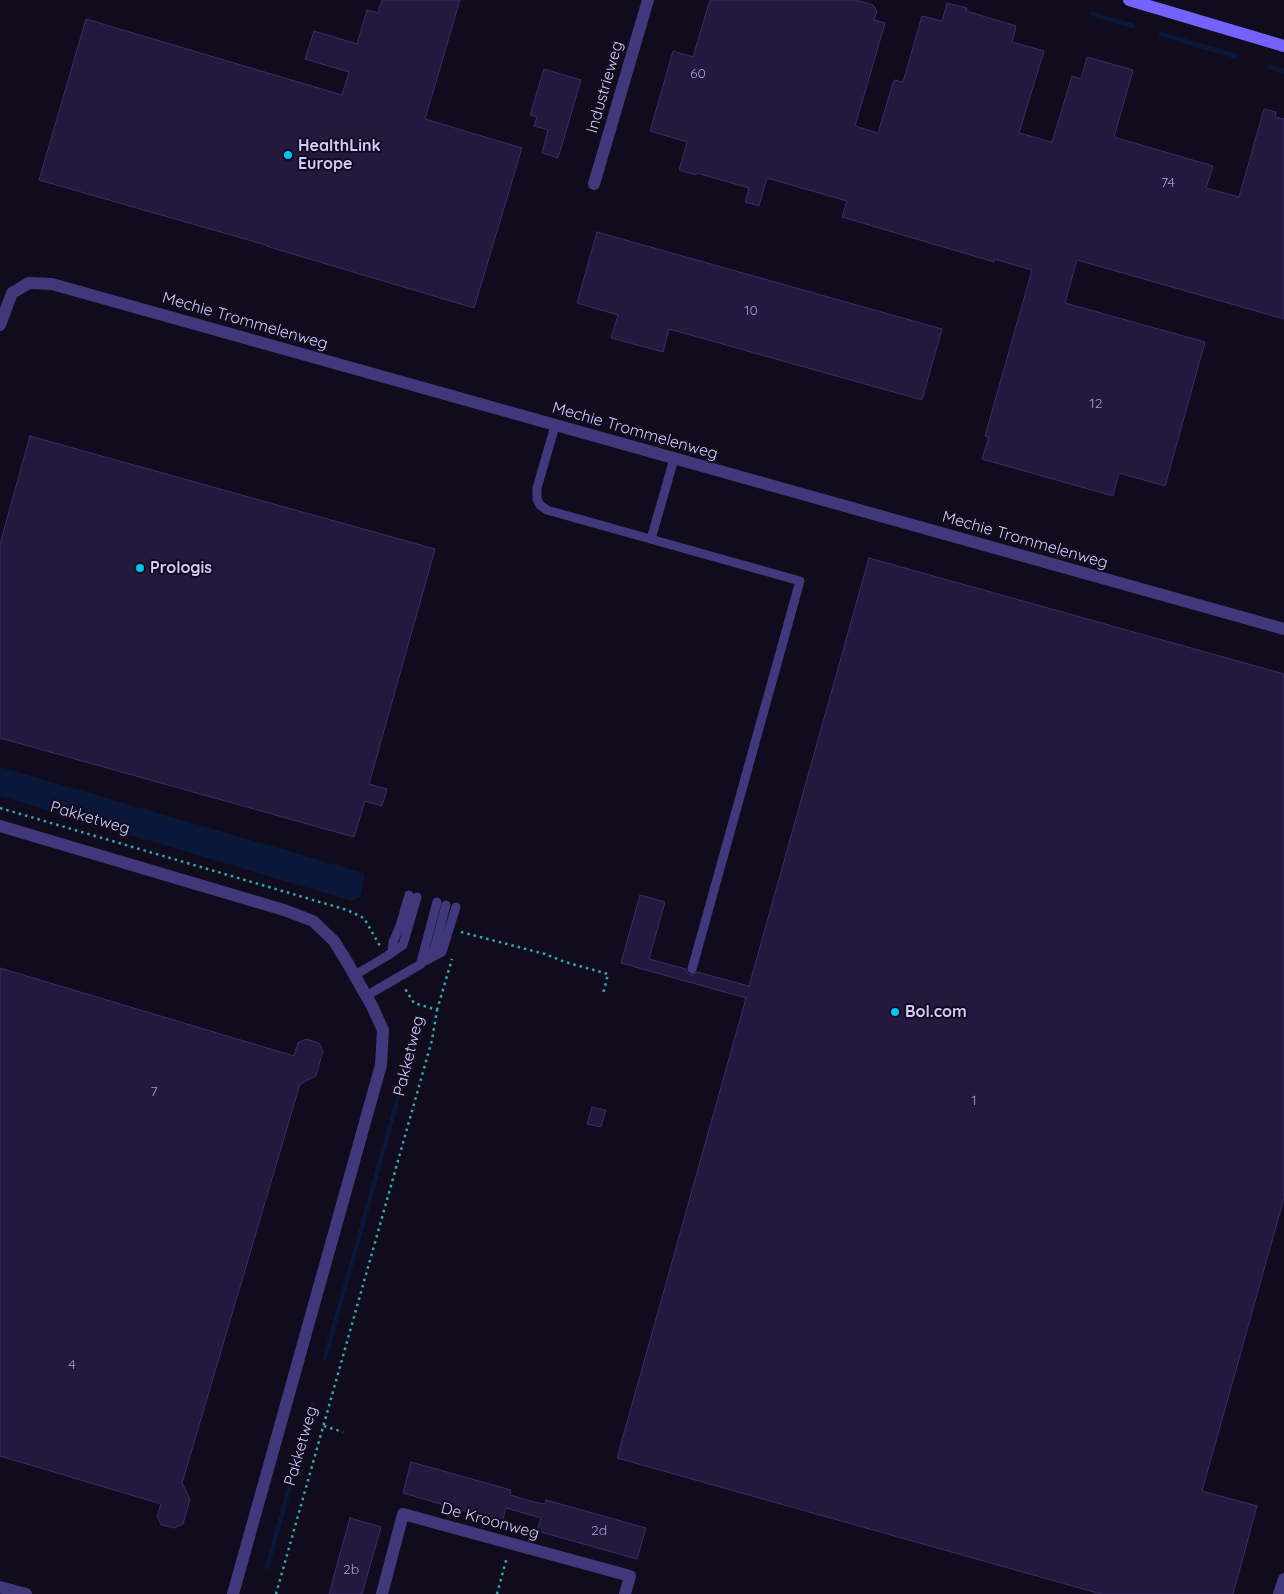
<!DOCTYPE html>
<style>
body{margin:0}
canvas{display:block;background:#100c1d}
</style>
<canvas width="1284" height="1594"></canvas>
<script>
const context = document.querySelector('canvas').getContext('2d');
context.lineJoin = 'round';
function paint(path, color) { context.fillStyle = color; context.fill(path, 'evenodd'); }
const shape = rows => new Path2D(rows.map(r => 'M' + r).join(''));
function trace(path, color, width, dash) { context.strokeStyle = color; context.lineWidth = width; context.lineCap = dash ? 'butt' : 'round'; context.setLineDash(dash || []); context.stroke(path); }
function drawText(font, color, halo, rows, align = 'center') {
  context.font = font + ' Quicksand,sans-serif'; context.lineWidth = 4; context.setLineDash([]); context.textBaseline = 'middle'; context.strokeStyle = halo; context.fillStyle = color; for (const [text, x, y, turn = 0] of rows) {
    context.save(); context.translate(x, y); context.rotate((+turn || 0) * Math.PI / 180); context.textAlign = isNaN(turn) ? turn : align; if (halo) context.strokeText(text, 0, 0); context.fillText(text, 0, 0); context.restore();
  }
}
paint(shape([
 [0,767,360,872,364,874,364,880,360,897,352,901,0,796]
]), '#091739');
trace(shape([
 [1093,14,1133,26],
 [1161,34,1235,56],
 [1270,67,1284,71],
 [325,1358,414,1041],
 [267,1567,313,1404]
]), '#091739', 4.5);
const building = shape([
 [382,0,460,0,425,119,522,148,474,308,266,246,266,245,39,180,86,19,342,95,349,72,305,59,314,31,357,44,367,10,378,13,382,0],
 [710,0,856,0,873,5,877,11,874,20,885,23,855,126,878,133,894,80,903,82,922,16,942,21,947,3,967,8,966,11,1016,26,1012,42,1044,51,1019,133,1052,142,1072,76,1081,79,1087,57,1133,70,1114,137,1213,166,1206,188,1239,197,1264,109,1276,112,1275,117,1284,119,1284,319,1077,260,1065,303,1205,342,1165,486,1119,473,1113,496,982,459,989,437,985,436,1032,270,994,259,994,262,842,217,847,201,767,178,759,206,745,202,749,188,697,173,696,175,679,170,687,142,650,131,673,51,693,57,710,0],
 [544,69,581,80,558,158,542,153,548,130,534,126,537,117,530,115,544,69],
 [597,232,942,329,922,400,669,329,663,352,611,338,618,315,577,303,597,232],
 [30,436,435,549,369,784,387,789,382,806,365,801,354,837,0,738,0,544,30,436],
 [869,558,1284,674,1284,1198,1202,1491,1257,1506,1233,1594,1101,1594,617,1458,746,998,621,963,640,895,665,902,649,959,686,969,687,973,691,975,697,972,749,986,869,558],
 [0,968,294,1056,298,1043,306,1039,319,1043,323,1051,316,1076,300,1084,182,1483,190,1499,183,1524,174,1528,161,1525,157,1516,161,1504,0,1456,0,968],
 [592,1107,606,1110,601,1127,587,1124,592,1107],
 [411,1462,511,1490,510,1495,538,1503,545,1504,546,1500,646,1528,637,1559,537,1531,541,1518,506,1508,502,1522,403,1493,411,1462],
 [350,1518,381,1527,362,1594,329,1594,350,1518]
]);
paint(building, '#23193e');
trace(building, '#3c2b69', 1);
trace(shape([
 [0,808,347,910,364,918,380,946],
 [461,932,545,954,565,962,608,974,603,994],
 [437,1010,452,959],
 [324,1426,343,1432],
 [533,1535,535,1529],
 [276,1594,432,1040,437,1010,414,1003,404,987],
 [497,1594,507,1557]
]), '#2faaac', 2.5, [2.5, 4]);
trace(shape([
 [555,426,537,488,537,499,540,505,547,510,800,581,692,969],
 [651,539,674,459],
 [392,952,393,942,400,926,409,895],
 [427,960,442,952,456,907],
 [421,962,437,902],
 [355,975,387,956,403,945,417,897],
 [366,996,421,964,434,950,446,905]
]), '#40387b', 9);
trace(shape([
 [594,184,648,0],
 [0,325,12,293,29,283,52,284,1284,629],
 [0,826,284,910,313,921,334,941,347,962,372,1006,383,1030,381,1065,233,1594],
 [0,1587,26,1594],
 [382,1594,403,1514,630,1576,625,1594],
 [1279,1594,1284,1579]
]), '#40387b', 12);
trace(shape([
 [1129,0,1284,46]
]), '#7363fc', 12);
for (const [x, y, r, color] of [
 [288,155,5,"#05c4ee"],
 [140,568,5,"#05c4ee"],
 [895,1012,5,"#05c4ee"]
]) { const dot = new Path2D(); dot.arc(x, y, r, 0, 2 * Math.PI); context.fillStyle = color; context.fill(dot); trace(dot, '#100c1d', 2); }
drawText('14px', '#a89dce', null, [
 ["60",698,74],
 ["74",1168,183],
 ["10",751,311],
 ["12",1096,404],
 ["7",154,1092],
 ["1",974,1101],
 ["4",72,1365],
 ["2d",599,1531],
 ["2b",351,1570]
]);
drawText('16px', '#d4c9fe', '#100c1d', [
 ["Industrieweg",605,87,-74],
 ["Mechie Trommelenweg",245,321,16],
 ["Mechie Trommelenweg",635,431,16],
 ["Mechie Trommelenweg",1025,540,16],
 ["Pakketweg",90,818,16],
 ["Pakketweg",409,1056,-76],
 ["Pakketweg",301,1446,-74],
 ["De Kroonweg",490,1521,15]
]);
drawText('bold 16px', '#d4c9fe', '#100c1d', [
 ["HealthLink",298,146],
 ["Europe",298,164],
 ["Prologis",150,568],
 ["Bol.com",905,1012]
], 'left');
</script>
